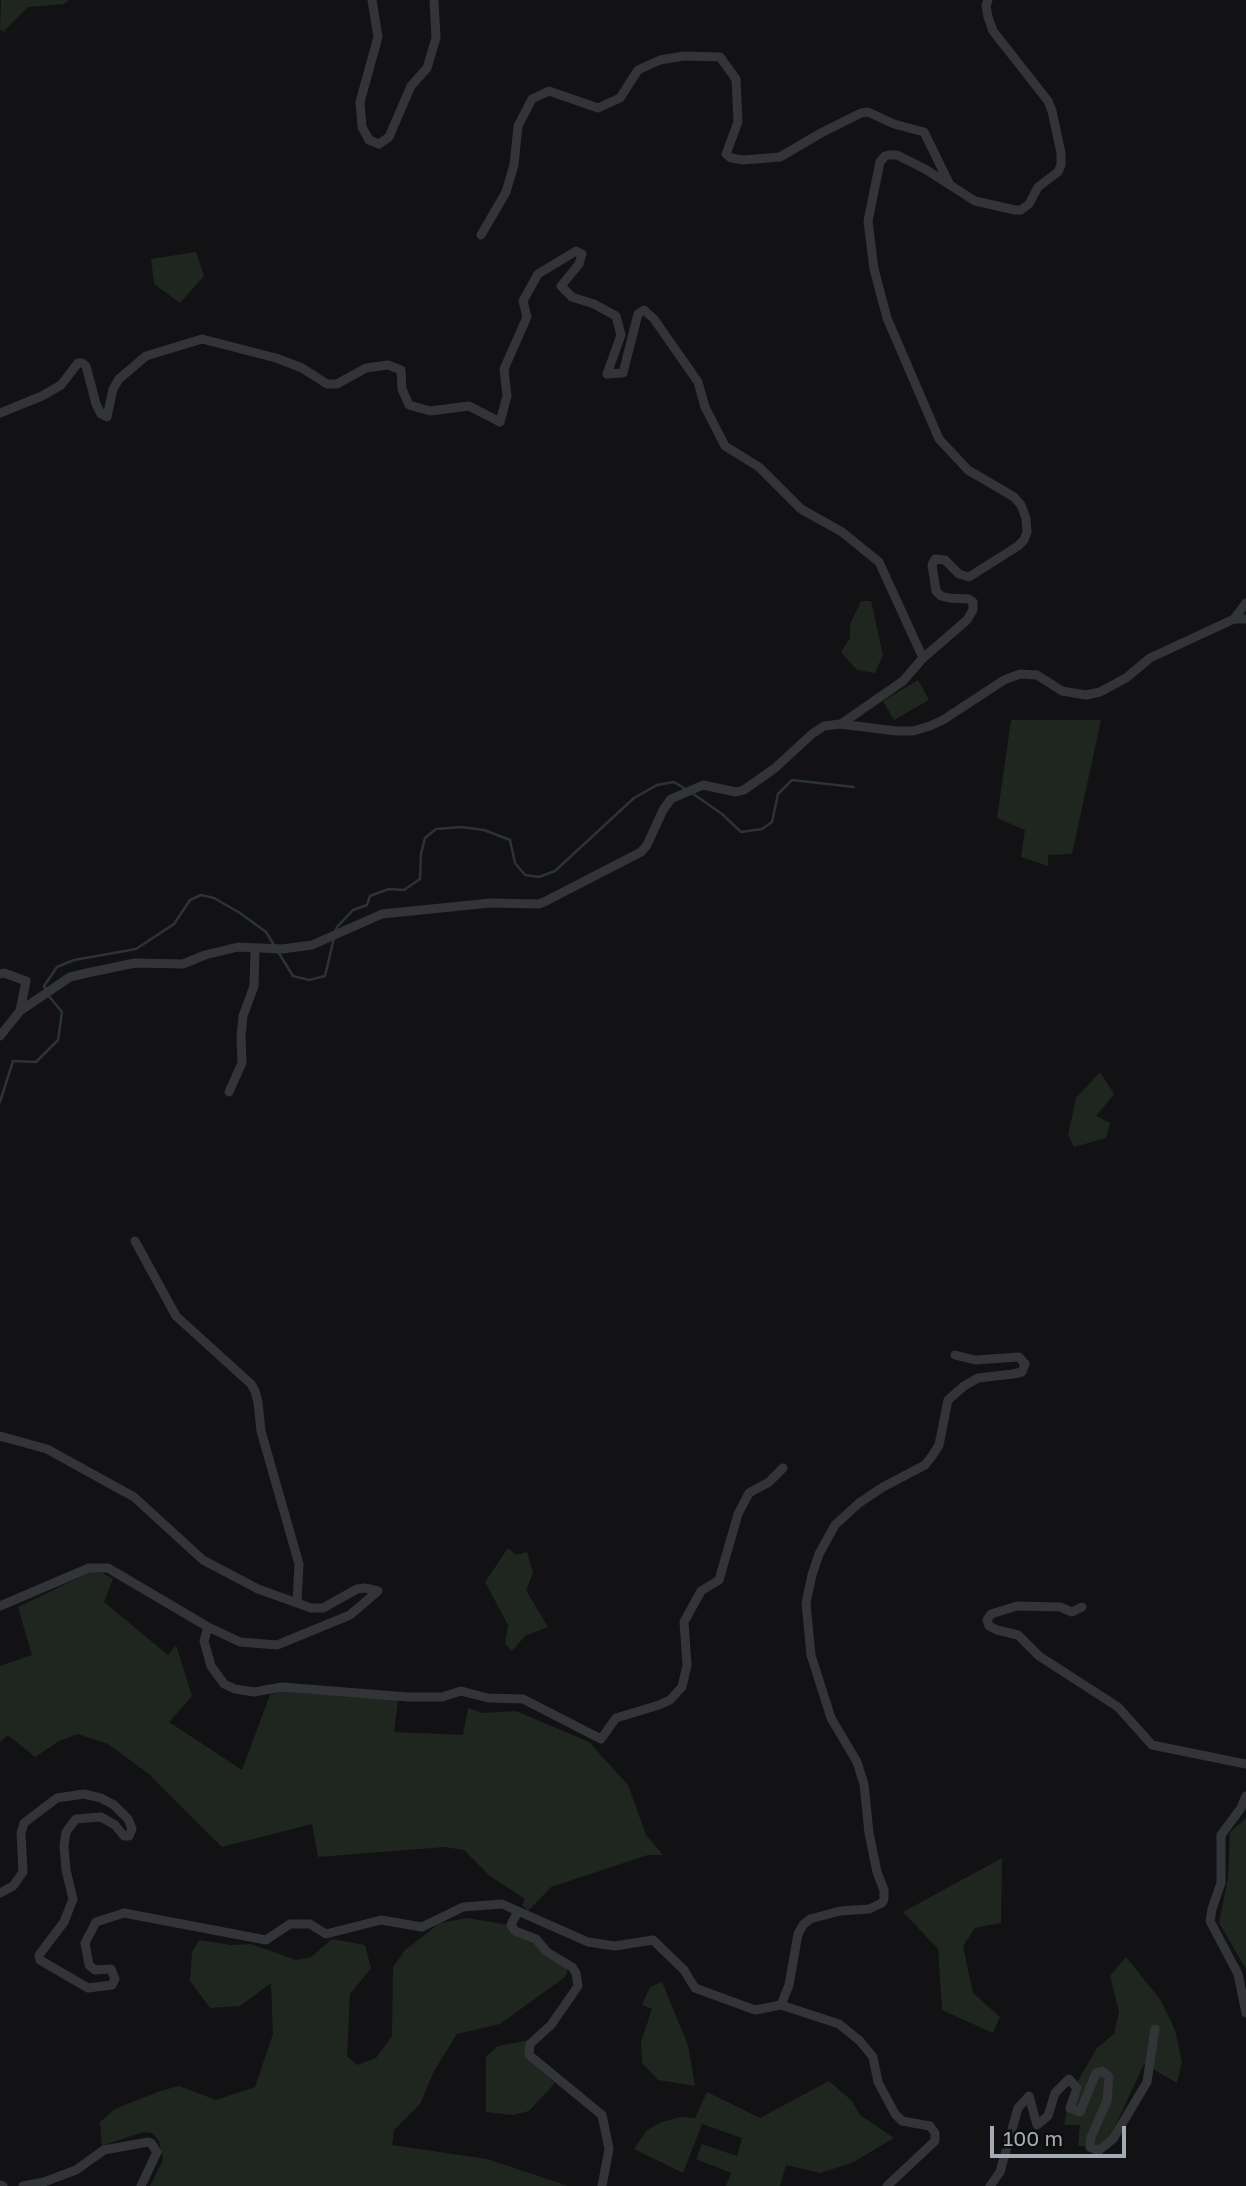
<!DOCTYPE html>
<style>
body{margin:0}
#map{position:relative;width:1246px;height:2186px;overflow:hidden;background:#121214;font-family:"Golos Text",sans-serif}
canvas{display:block}
.scale{position:absolute;left:990px;top:2126px;width:136px;height:32px;box-sizing:border-box;border:4px solid #a4aab4;border-top:0;padding-left:9px;font-size:21px;line-height:24px;white-space:nowrap;color:#a4aab4;-webkit-text-stroke:5px #0d0d0f;paint-order:stroke}
</style>
<div id="map">
<canvas width="1246" height="2186"></canvas>
<div class="scale">100 m</div>
</div>
<script>
const context = document.querySelector('canvas').getContext('2d');
context.lineJoin = 'round';
function paint(path, color) { context.fillStyle = color; context.fill(path, 'evenodd'); }
const shape = rows => new Path2D(rows.map(r => 'M' + r).join(''));
function trace(path, color, width, dash) { context.strokeStyle = color; context.lineWidth = width; context.lineCap = dash ? 'butt' : 'round'; context.setLineDash(dash || []); context.stroke(path); }
paint(shape([
 [69,0,64,4,28,7,3,32,0,29,1,0],
 [196,252,204,276,180,303,154,284,151,259],
 [861,601,871,601,883,655,875,673,857,670,841,652,850,638,850,624],
 [918,680,929,700,894,720,883,701],
 [1011,720,1101,720,1072,854,1048,855,1048,866,1021,857,1025,830,997,818],
 [1100,1072,1114,1094,1096,1116,1110,1123,1106,1138,1074,1147,1068,1135,1076,1098],
 [508,1548,516,1555,527,1552,533,1573,526,1590,548,1627,525,1636,512,1651,505,1644,508,1625,485,1582],
 [93,1571,103,1573,113,1579,104,1602,168,1655,176,1645,192,1696,169,1722,242,1770,270,1695,282,1690,398,1700,394,1732,463,1735,468,1708,483,1713,516,1711,589,1742,628,1785,646,1835,663,1855,648,1855,551,1887,528,1911,522,1905,525,1899,490,1876,464,1850,445,1847,318,1857,312,1824,222,1847,149,1774,108,1744,78,1734,59,1741,35,1757,8,1735,0,1742,0,1666,32,1655,18,1607],
 [1246,1818,1246,1969,1219,1923,1228,1878,1230,1832],
 [1002,1858,1001,1923,975,1928,963,1946,973,1993,1000,2017,993,2033,942,2010,938,1949,903,1912],
 [468,1918,508,1925,533,1940,568,1969,565,1977,500,2024,457,2034,434,2071,420,2104,394,2130,392,2145,487,2159,568,2186,150,2186,163,2160,159,2141,152,2133,143,2132,102,2146,100,2122,115,2109,160,2091,179,2086,216,2100,255,2087,273,2034,271,1983,240,2006,210,2008,190,1981,192,1952,199,1940,231,1945,251,1944,296,1960,311,1957,332,1939,365,1945,371,1968,350,1994,347,2056,357,2065,376,2058,392,2036,393,1967,405,1950,440,1923],
 [1126,1957,1160,1999,1175,2030,1182,2062,1177,2083,1144,2064,1111,2135,1098,2146,1078,2146,1080,2125,1064,2125,1070,2094,1097,2048,1114,2034,1119,2012,1110,1976],
 [662,1982,688,2045,695,2086,658,2080,642,2063,641,2042,652,2009,642,2005,650,1987],
 [529,2040,525,2057,555,2083,529,2111,513,2115,486,2112,486,2057,498,2046],
 [829,2081,852,2101,860,2115,894,2138,852,2163,820,2173,786,2165,780,2186,726,2186,731,2173,696,2159,702,2144,737,2156,742,2138,702,2124,683,2173,634,2149,647,2130,662,2122,681,2117,695,2118,707,2092,760,2118]
]), '#1f261f');
trace(shape([
 [692,793,722,814,741,832,762,829,772,822,778,794,792,780,854,787],
 [335,932,337,927,353,910,367,905,370,896,389,889,404,890,420,879,421,854,425,838,436,829,461,827,484,830,510,840,515,863,525,875,539,877,555,871,634,798,657,785,674,782,687,790],
 [277,950,293,976,309,980,325,976,334,938],
 [46,989,44,986,57,967,74,960,136,949,174,924,190,900,201,895,214,898,240,913,266,932,274,945],
 [0,1102,13,1061,36,1062,58,1040,62,1012,48,995]
]), '#2b3339', 2.5);
trace(shape([
 [372,0,378,37,360,102,362,127,369,140,379,144,389,137,411,86,427,68,436,38,434,0],
 [481,235,506,192,514,165,518,126,532,99,549,91,598,108,620,98,638,70,660,60,684,56,720,57,736,79,738,122,726,154,731,158,743,160,780,157,821,133,861,113,868,112,894,124,924,132,950,185],
 [0,413,42,396,61,385,78,363,82,363,86,366,96,404,101,414,107,417],
 [107,417,113,389,119,379,146,356,202,339,276,358,302,368,327,384,337,384,366,368,388,365,401,370,402,389,409,405,430,411,469,406,500,422,507,396,504,369,527,317,523,301,538,274,576,251,582,254,579,264,561,286,572,297,594,304,616,316,621,335,607,374,623,373,638,314,644,310,654,319,698,382,705,407,725,446,759,467,801,509,842,532,879,562,923,658],
 [1234,619,1246,603],
 [841,724,903,681,923,658,967,620,973,610,973,602,969,599,949,598,941,596,936,591,932,565,935,559,945,560,959,574,969,577,1018,546,1024,540,1027,532,1026,518,1021,505,1014,497,968,470,939,439,887,318,874,269,868,221,880,162,885,156,889,155,897,155,925,169,975,201,1015,210,1021,210,1029,204,1038,187,1058,172,1061,165,1061,153,1052,111,1048,101,993,31,988,17,986,5,988,0],
 [0,974,4,973,26,981,20,1011],
 [0,1036,20,1011,70,977,87,973,135,963,183,964,205,955,238,947,282,949,312,945,382,914,490,903,539,904,546,901,641,852,647,845,663,810,671,799,703,785,736,792,744,790,775,768,812,734,824,726,840,724,896,731,913,731,930,726,943,720,1004,680,1020,674,1037,675,1062,691,1086,695,1100,692,1126,678,1150,658,1234,619,1246,619],
 [229,1092,242,1063,241,1037,243,1016,254,986,255,949],
 [135,1241,176,1316,251,1384,255,1391,258,1402,261,1431,299,1564,297,1603],
 [0,1436,47,1449,134,1497,203,1560,258,1589,311,1608,323,1608,357,1589,365,1588,378,1591],
 [0,1606,89,1568,108,1568,208,1627,240,1642,277,1645,350,1615,378,1591],
 [1082,1607,1072,1612,1060,1607,1017,1606,991,1614,987,1620,989,1626,997,1630,1018,1635,1039,1656,1118,1707,1152,1745,1246,1764],
 [208,1627,204,1641,211,1666,224,1684,235,1689,254,1692,282,1687,408,1697,442,1697,461,1691,488,1698,523,1699,601,1739,616,1718,659,1705,670,1700,682,1687,687,1665,684,1622,701,1591,719,1580,738,1514,749,1493,769,1482,783,1468],
 [1246,1796,1241,1808,1221,1835,1221,1883,1212,1909,1210,1921,1238,1974,1246,2013],
 [0,1893,13,1886,23,1872,21,1833,24,1823,57,1798,84,1794,101,1798,114,1805,128,1819,132,1829,129,1836,124,1836,115,1825,101,1817,76,1819,66,1832,64,1846,66,1870,73,1899,64,1922,39,1955,40,1960,88,1988,112,1985,115,1979,111,1969,95,1970,89,1965,85,1943,96,1922,124,1913,266,1940,290,1924,310,1924,326,1934,381,1920,422,1927,463,1907,502,1904,588,1942,615,1946,653,1940,684,1970,695,1988,755,2010,781,2005,839,2024,860,2041,873,2057,878,2082,895,2114,902,2121,930,2126,935,2133,935,2141,887,2186],
 [518,1911,511,1925,515,1931,536,1939,547,1952,572,1967,576,1973,578,1986,551,2025,530,2044,529,2055,602,2115,609,2149,602,2186],
 [781,2005,789,1985,798,1934,803,1925,810,1919,840,1911,869,1909,882,1903,884,1899,884,1890,877,1872,869,1833,864,1784,857,1762,831,1718,811,1655,806,1603,812,1575,819,1554,835,1525,859,1503,883,1487,925,1465,932,1456,939,1445,948,1400,964,1386,978,1378,1013,1374,1022,1372,1025,1364,1019,1357,975,1360,955,1355],
 [0,2185,3,2186],
 [23,2186,44,2182,76,2170,104,2150,148,2142,151,2143,157,2152,141,2186],
 [990,2186,1000,2172,1018,2108,1029,2096,1037,2125,1048,2116,1055,2093,1069,2079,1077,2088,1070,2108,1080,2112,1096,2073,1102,2071,1109,2077,1107,2101,1091,2137,1090,2147,1098,2151,1113,2139,1147,2082,1155,2029]
]), '#333438', 9);
</script>
